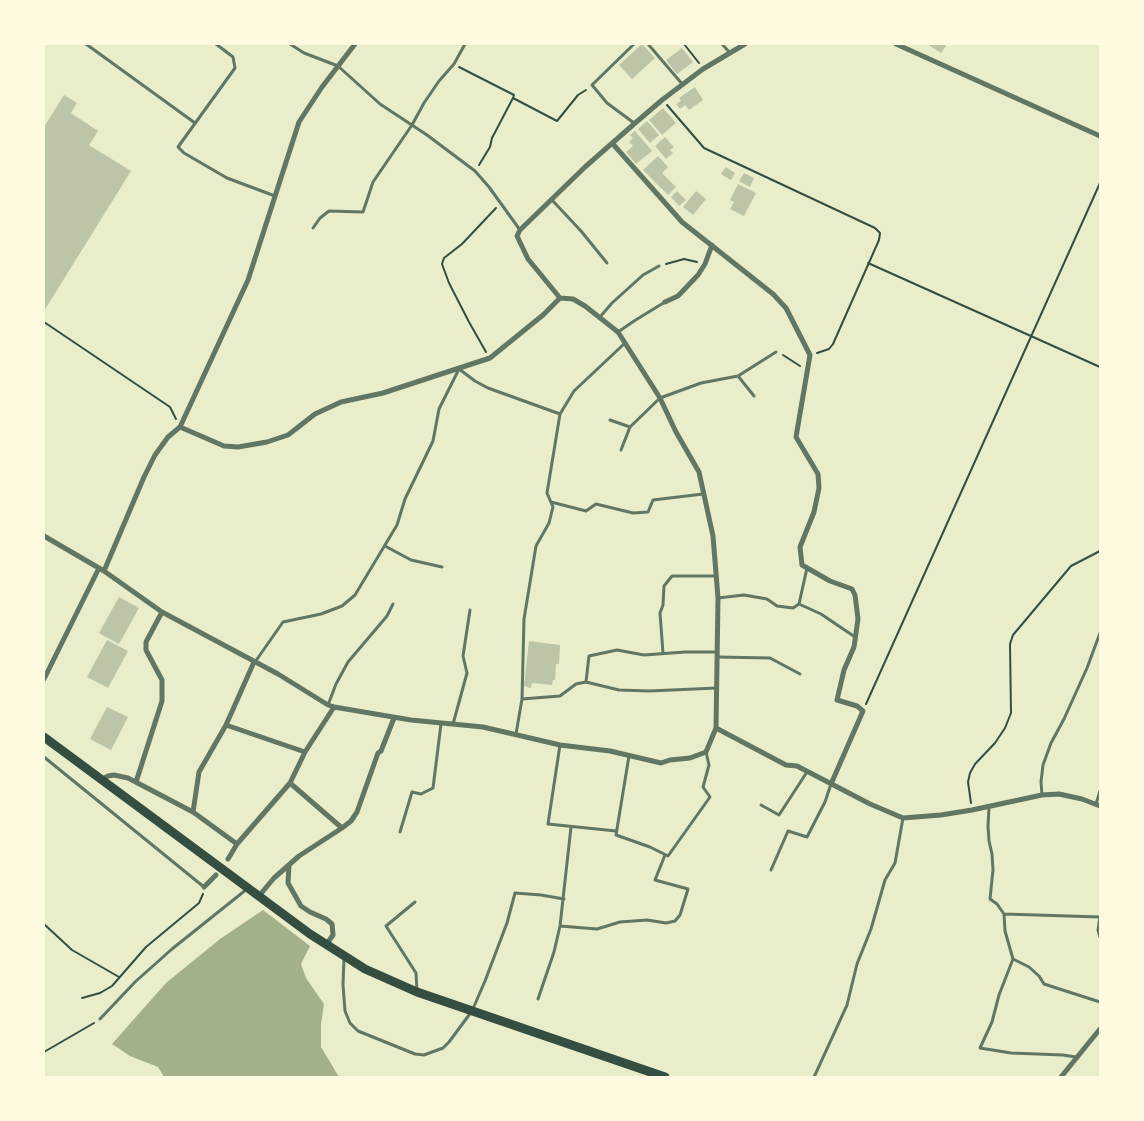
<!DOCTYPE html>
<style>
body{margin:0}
#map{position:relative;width:1144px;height:1121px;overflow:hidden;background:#e9edc9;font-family:"Alegreya Sans",sans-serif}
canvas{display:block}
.frame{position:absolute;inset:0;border:45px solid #fefae0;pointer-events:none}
</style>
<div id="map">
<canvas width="1144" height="1121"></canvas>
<div class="frame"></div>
</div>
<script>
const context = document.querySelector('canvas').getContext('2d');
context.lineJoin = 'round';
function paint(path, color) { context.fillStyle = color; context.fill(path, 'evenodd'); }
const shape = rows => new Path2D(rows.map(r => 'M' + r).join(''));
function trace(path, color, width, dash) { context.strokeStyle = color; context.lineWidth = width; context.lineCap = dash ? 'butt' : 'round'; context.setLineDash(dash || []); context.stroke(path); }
paint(shape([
 [263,910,310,946,301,964,306,978,324,1004,321,1024,321,1047,339,1077,164,1077,158,1067,130,1056,112,1044,166,983,220,939]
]), '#a3b18a');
paint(shape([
 [642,44,655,58,632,79,619,65],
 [927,44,947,44,941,53],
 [682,48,693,62,677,74,666,60],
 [695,87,703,100,689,110,685,105,680,109,676,104,681,101,679,98],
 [64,95,77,103,71,113,98,131,89,145,131,171,44,311,44,127],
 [663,108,676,123,662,135,649,120],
 [647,121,659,135,650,143,638,129],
 [635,131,652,151,636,164,626,152,633,146,629,142,633,138,630,135],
 [665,137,674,147,670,150,673,153,666,159,655,146],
 [658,156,668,167,662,173,676,187,668,195,643,170],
 [726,167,735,173,731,180,721,174],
 [744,173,754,178,750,187,739,181],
 [738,184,756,193,744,216,730,209,734,202,730,200],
 [677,191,686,200,679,206,671,197],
 [696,191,706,199,693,215,683,207],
 [119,597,139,608,119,644,99,633],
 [107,640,128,651,108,688,87,677],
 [529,641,560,645,559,664,556,664,555,680,553,680,552,685,532,683,531,688,524,686],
 [107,707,128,717,111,750,90,739]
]), '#bcc5a7');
trace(shape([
 [684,44,699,63],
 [459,67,514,95,513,98,557,121,578,95,586,90],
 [667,105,704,148,875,228,880,233,879,240,833,344,829,349,817,353],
 [479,165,490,147,492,138,513,98],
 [868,263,1100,367],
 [666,264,684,259,697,262],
 [44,322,170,407,176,419],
 [486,352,469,322,449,283,442,264,444,258,462,244,496,208],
 [783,355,800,366],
 [866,704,1100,183],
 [971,803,968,782,970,773,975,764,995,743,1005,728,1011,713,1010,644,1013,635,1071,566,1100,551],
 [44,924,72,950,119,977],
 [82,998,100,993,112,986,146,947,199,903,203,894],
 [44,1052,94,1023]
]), '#344e41', 2);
trace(shape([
 [86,44,195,123],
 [216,44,233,57,235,68,178,147,184,153,227,178,275,196],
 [290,44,304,53,338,66,380,104,427,135,475,171,489,187,520,230],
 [648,44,683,85],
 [722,44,730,53],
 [634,123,607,103,592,85,634,44],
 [552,200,581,231,607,263],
 [313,228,320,218,329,211,363,212,373,182,412,125,424,103,439,81,454,64,465,44],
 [600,317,612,303,643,275,659,266],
 [618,332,634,321,665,302],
 [738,376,754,396],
 [610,420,630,427,660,398,701,383,738,376,776,352],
 [621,450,630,427],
 [551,502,586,511,596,504,633,513,648,512,653,500,703,494],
 [385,546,411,560,442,567],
 [718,598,744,595,767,599,777,606,793,608,799,604,807,568],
 [799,604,821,614,855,637],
 [663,653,660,613,663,605,664,586,672,576,716,576],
 [717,657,770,658,800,674],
 [255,662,283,622,321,614,342,606,355,595,397,525,405,499,433,441,439,409,459,369,475,381,488,388,560,414],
 [586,682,589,656,617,650,644,655,685,652,717,652],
 [522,699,560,696,576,684,586,682,619,690,649,691,717,688],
 [328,705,336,684,348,662,387,616,393,604],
 [453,724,467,673,463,656,470,610],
 [516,734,522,699,524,619,536,546,549,523,553,507,547,493,560,414,574,391,625,343],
 [560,745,548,824,616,831],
 [629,756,616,835,650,847,668,856,710,797,703,787,709,765,706,752],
 [44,757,204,887],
 [1042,795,1041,782,1043,765,1051,743,1064,719,1087,668,1100,633],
 [1096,804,1100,791],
 [761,805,779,815,807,772],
 [989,807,988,826,989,841,992,854,993,870,990,899,997,904,1004,914,1100,917],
 [400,832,412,792,421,794,433,788,441,724],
 [771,870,788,831,807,837,825,802,831,784],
 [415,902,386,926,416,973,417,991],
 [1004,914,1005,931,1013,959,1029,967,1039,976,1044,984,1100,1002],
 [1100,917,1098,930,1100,937],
 [560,926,597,929,620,922,647,920,666,923,675,921,680,915,688,889,655,880,665,855],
 [344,958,343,985,345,1011,350,1023,358,1031,415,1054,424,1055,443,1048,449,1042,472,1011,485,981,507,923,515,893,541,895,564,899],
 [1013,959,999,995,992,1022,980,1048,1011,1053,1063,1055,1076,1057],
 [538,999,554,952,560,926,571,827],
 [100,1019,135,982,172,949,247,889],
 [814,1077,847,1005,857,964,871,929,885,880,895,863,903,818]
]), '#617663', 3);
trace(shape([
 [896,44,1100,136],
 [612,143,682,222,773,294,786,308,810,355,796,437,818,474,819,488,814,512,800,547,802,565,830,581,852,589,855,595,858,619,854,647,844,670,837,700,857,706,863,711,831,784],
 [665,302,678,296,698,275,705,264,712,245],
 [180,427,224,446,238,447,267,442,288,435,315,414,341,402,383,393,490,358,543,315,560,298],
 [44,536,104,571,162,612,278,674,328,705,334,707,411,720,483,727,560,745,610,751,661,763,670,760,690,758,706,752,716,728,718,598,713,536,699,472,676,432,660,398,618,332,585,306,573,299,560,298,528,259,517,236,520,230,585,167,634,124,662,100,703,69,745,44],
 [104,571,144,477,155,455,168,437,180,427,248,280,299,122,322,87,355,44],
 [44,679,99,568],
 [226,725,305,752],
 [716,728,786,765,797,766,870,804,903,818,941,815,972,810,1042,795,1059,794,1082,799,1100,806],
 [101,780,108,776,114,775,128,778,193,812,237,844,290,783,305,752,334,707],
 [136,782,162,701,162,680,146,650,146,642,162,612],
 [290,783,342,828,351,821,357,812,378,753,381,751,394,718],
 [193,812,199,772,226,725,254,662],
 [228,859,237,844],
 [289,865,288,883,301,906,310,912,326,919,332,924,333,935,326,945],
 [204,887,216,875],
 [259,896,274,878,299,856,342,828],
 [1061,1077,1100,1029]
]), '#617663', 5);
trace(shape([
 [44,737,310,934,365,969,417,992,665,1077]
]), '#344e41', 9);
</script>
